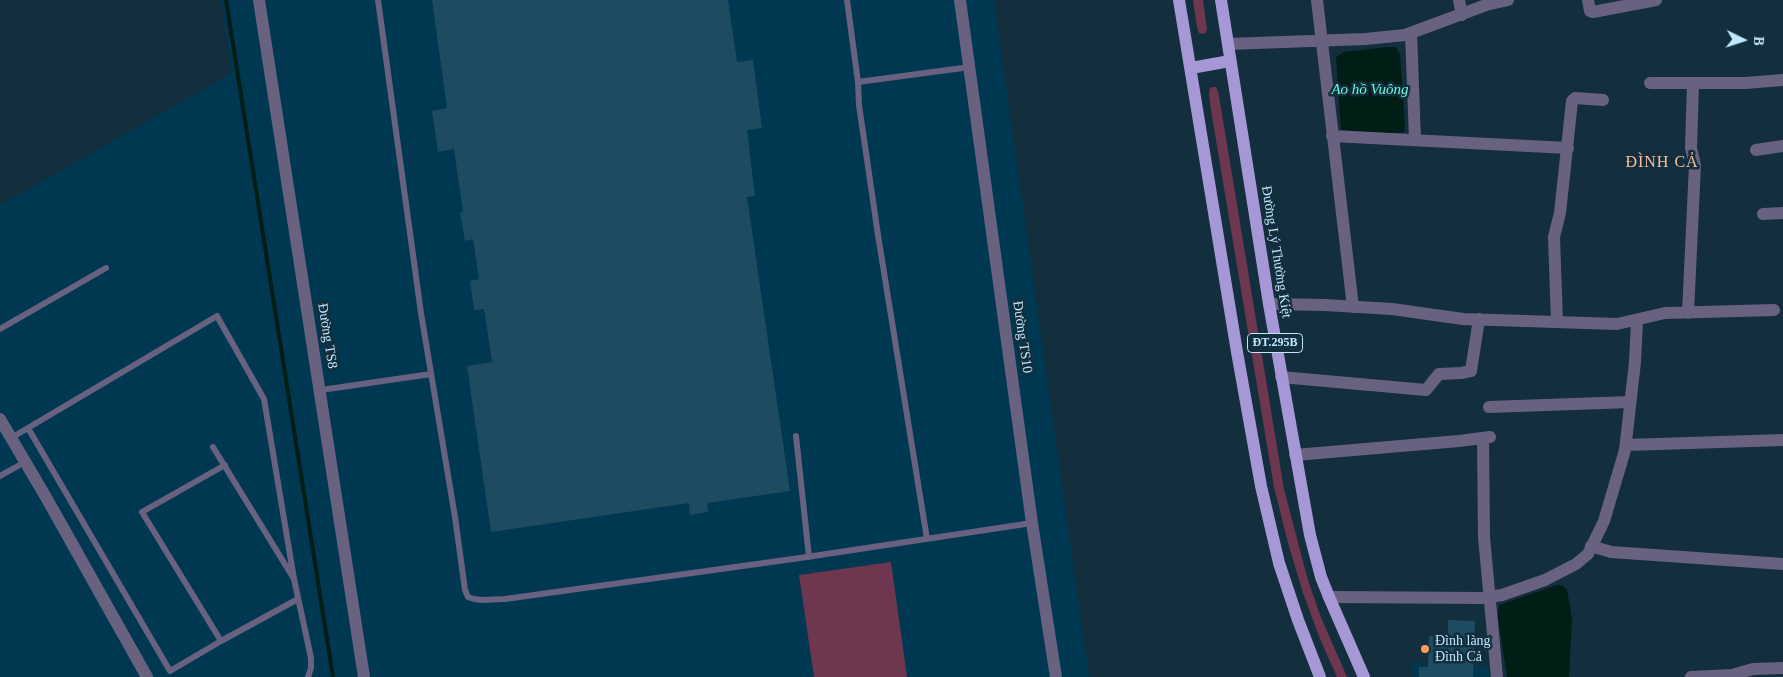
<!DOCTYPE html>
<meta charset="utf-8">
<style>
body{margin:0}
#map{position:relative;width:1783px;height:677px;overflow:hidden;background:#132e3c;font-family:"Times New Roman",serif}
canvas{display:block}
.north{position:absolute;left:1718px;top:15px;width:50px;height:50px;-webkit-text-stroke:4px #132e3c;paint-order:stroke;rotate:94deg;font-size:14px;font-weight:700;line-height:20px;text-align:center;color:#bfe7ff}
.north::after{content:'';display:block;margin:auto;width:18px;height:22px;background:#bfe7ff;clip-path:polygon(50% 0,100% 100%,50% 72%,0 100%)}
</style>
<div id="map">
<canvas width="1783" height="677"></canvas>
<div class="north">B</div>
</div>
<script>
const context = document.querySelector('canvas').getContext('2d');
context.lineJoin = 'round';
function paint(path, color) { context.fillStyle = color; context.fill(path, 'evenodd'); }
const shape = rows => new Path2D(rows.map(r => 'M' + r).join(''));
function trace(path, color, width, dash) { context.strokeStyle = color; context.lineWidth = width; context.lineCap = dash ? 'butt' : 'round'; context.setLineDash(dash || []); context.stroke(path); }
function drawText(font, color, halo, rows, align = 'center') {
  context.font = font + ' "Times New Roman",serif'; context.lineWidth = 5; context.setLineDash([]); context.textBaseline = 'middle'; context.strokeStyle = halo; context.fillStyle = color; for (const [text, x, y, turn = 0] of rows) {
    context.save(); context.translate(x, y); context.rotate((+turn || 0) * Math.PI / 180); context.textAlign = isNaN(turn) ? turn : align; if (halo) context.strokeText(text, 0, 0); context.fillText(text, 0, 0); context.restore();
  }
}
paint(shape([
 [221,0,994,0,1089,677,0,677,0,205,232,73],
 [1411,663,1488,666,1489,677,1414,677]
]), '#003851');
paint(shape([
 [1193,0,1203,0,1207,30,1205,33,1202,34,1199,33,1197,27],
 [1213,87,1216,87,1218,91,1222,114,1284,489,1307,577,1320,615,1347,677,1337,677,1320,639,1303,593,1288,543,1274,487,1210,104,1209,93,1210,88],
 [891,562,907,677,814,677,799,575]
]), '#6e374f');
paint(shape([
 [1388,47,1396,47,1400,54,1405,127,1404,132,1393,134,1341,130,1336,57,1344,52],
 [1557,585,1562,585,1567,590,1572,619,1569,677,1507,677,1498,617,1499,605]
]), '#001d16');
trace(shape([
 [226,0,333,677]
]), '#001d16', 4);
paint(shape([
 [432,0,728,0,737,62,753,60,762,128,747,130,755,196,747,197,790,491,707,503,708,512,690,515,689,503,491,532,467,366,492,362,484,309,474,310,470,281,479,279,473,239,465,241,460,212,463,212,454,149,438,152,432,111,447,108],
 [1448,620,1475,621,1473,677,1419,677,1419,667,1428,667,1429,636,1448,636]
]), '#1d4b62');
trace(shape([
 [378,0,421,313,455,517,465,590,468,597,474,599,482,600,505,599,800,558,1032,523],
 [847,0,858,82],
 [0,329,106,268],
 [321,390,431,374],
 [28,428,170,671,221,641],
 [796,436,809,557],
 [11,438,217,316,264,399,294,579,213,447],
 [225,465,142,512,221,641,298,599],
 [0,476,25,462],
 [927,539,878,235,859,105,858,82,970,67],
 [294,579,311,658,311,668,308,677]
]), '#686280', 6);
trace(shape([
 [259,0,364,677],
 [960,0,1032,523,1056,677],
 [1317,0,1353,307],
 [1459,0,1462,15],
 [1588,0,1590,11,1593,12,1656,0],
 [1411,33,1415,139],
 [1228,44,1365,39,1405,35,1486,5,1508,0],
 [1650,83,1745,83,1783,80],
 [1332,136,1568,148],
 [1756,150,1783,146],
 [1763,214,1783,213],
 [1269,304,1325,305,1392,309,1463,319,1617,324,1665,313,1774,310],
 [1688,313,1695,165,1691,148,1693,83],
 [1557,322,1554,237,1560,213,1572,101,1575,98,1603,100],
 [1281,377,1426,390,1439,374,1461,373,1471,371,1479,319],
 [1489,407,1630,402],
 [0,419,47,499,147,677],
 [1483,438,1484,537,1497,677],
 [1626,445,1783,440],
 [1295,455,1459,441,1490,437],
 [1591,546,1611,552,1783,564],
 [1329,597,1483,598,1502,595,1545,580,1576,564,1588,554,1604,521,1625,450,1635,362,1637,321],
 [1691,677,1732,675,1753,669,1783,668]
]), '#686280', 12);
trace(shape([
 [1179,0,1237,352,1261,486,1279,563,1298,620,1320,677],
 [1221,0,1269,304,1310,535,1321,577,1329,597,1364,677],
 [1191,68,1230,61]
]), '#a698d6', 12);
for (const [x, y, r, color] of [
 [1425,649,5,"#fe9c57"]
]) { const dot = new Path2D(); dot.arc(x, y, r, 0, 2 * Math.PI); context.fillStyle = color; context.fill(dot); trace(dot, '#132e3c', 2); }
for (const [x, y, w] of [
 [1275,343,55]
]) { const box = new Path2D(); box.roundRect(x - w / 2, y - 9.5, w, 19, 4); context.fillStyle = '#132e3c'; context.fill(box); trace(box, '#bfe7ff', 1); }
drawText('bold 12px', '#bfe7ff', null, [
 ["ĐT.295B",1275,343]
]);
drawText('14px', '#bfe7ff', '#132e3c', [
 ["Đường Lý Thường Kiệt",1276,252,81],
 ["Đường TS8",327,336,81],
 ["Đường TS10",1022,337,82]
]);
drawText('14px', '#bfe7ff', '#132e3c', [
 ["Đình làng",1435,641],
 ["Đình Cả",1435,657]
], 'left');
drawText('italic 15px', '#6afbd7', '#132e3c', [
 ["Ao hồ Vuông",1370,90]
]);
context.letterSpacing = '1px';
drawText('16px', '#f9c19d', '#132e3c', [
 ["ĐÌNH CẢ",1662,163]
]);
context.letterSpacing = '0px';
</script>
